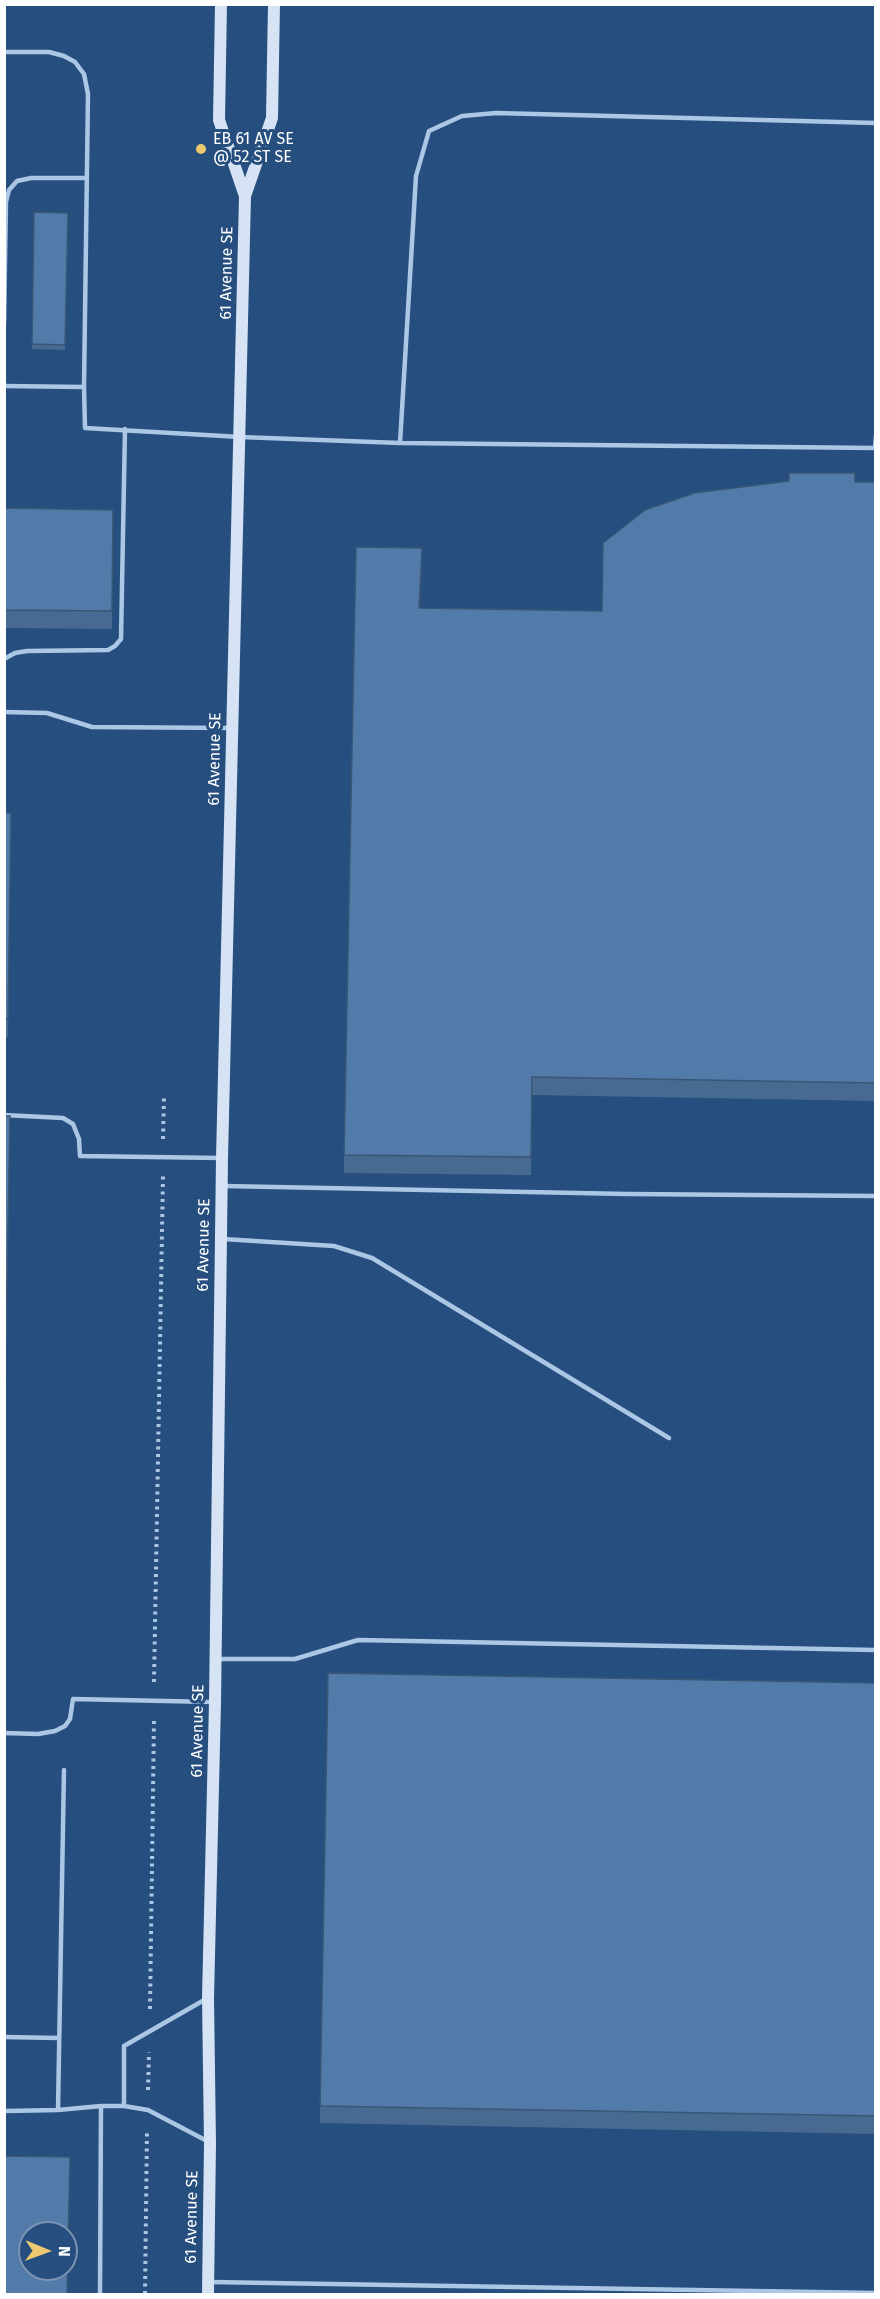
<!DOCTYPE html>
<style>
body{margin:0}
#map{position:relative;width:880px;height:2299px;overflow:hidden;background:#264e7e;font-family:"Fira Sans",sans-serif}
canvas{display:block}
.frame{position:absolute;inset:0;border:6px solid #fff;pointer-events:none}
.north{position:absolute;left:18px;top:2221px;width:60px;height:60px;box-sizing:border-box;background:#264e7e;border:2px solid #7d95b2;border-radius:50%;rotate:91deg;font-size:16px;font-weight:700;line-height:24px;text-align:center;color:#fff}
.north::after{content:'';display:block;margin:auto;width:21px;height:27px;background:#eec871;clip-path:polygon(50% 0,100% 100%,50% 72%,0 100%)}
</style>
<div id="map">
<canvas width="880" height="2299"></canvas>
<div class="frame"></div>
<div class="north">N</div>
</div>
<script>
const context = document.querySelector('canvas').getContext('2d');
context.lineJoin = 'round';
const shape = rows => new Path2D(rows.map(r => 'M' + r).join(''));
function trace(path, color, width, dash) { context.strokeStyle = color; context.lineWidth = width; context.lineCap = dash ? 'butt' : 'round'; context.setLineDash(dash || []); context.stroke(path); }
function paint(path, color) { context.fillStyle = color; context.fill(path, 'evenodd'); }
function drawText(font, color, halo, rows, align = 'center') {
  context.font = font + ' "Fira Sans",sans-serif'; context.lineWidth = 6; context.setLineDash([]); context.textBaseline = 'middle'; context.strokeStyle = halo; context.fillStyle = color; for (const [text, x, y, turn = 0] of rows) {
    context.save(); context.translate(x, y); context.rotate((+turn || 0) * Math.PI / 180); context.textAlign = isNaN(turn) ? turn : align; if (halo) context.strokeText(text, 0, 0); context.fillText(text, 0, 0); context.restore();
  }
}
trace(shape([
 [163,1139,164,1096],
 [154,1682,163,1176],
 [150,2009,154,1719],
 [148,2090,149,2052],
 [145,2294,147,2130]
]), '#acc7e5', 4, [3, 4.5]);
trace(shape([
 [4,52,49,52,64,56,75,62,84,74,88,94,84,387],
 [4,325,6,202,9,190,17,181,31,178,87,178],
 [4,386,84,387,85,428,240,437,400,443,416,176,429,131,462,116,496,113,876,123],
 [400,443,875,448,876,436],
 [4,659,15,653,27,651,108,650,115,646,121,639,125,429],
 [4,712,47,713,92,727,231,728],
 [4,1115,63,1118,73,1124,79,1139,80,1156,220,1158],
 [224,1186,628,1194,876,1196],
 [223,1239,334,1246,372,1258,669,1438],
 [218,1659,295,1659,358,1640,876,1650],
 [4,1733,38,1734,55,1731,65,1726,70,1719,73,1699,212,1702],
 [64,1770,58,2110,101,2106,124,2106],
 [206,1999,124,2046,124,2106,148,2110,207,2141],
 [4,2037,59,2038],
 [4,2111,58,2110],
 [210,2282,876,2293],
 [100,2294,101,2106]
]), '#acc7e5', 4.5);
trace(shape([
 [221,4,219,120,245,196],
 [208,2294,210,2143,208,1998,215,1702,222,1158,245,196,272,118,274,4]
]), '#d5e3f5', 12);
paint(shape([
 [34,212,68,213,65,350,32,349],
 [855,482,876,482,876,1101,532,1095,531,1175,344,1173,344,1155,422,566,420,608,602,611],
 [4,508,113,510,112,629,4,628],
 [4,813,11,813,8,1037,4,1037],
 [876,1683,876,2134,320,2123,320,2106]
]), '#476a91');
paint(shape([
 [422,548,422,566,419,626,419,608]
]), '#395676');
const building = shape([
 [34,212,68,213,65,345,32,344,34,212],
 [789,473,855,473,855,482,876,482,876,1083,532,1077,531,1157,344,1155,356,547,422,548,419,608,602,611,603,543,645,510,694,493,789,481,789,473],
 [4,508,113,510,112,611,4,610,4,508],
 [4,813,11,813,8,1019,4,1019,4,813],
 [4,1116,10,1116,4,1449,4,1116],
 [328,1673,876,1683,876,2116,320,2106,328,1673],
 [4,2156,70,2157,67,2295,4,2295,4,2156],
 [30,2233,66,2233,66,2269,30,2269,30,2233]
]);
paint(building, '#527ba9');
trace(building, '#395676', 1.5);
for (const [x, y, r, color] of [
 [201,149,6,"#eec871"]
]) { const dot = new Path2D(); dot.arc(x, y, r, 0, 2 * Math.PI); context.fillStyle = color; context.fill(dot); trace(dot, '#264e7e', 2); }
drawText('16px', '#fff', '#264e7e', [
 ["EB 61 AV SE",213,140],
 ["@ 52 ST SE",213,158]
], 'left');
drawText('16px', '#fff', '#264e7e', [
 ["61 Avenue SE",227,273,-89],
 ["61 Avenue SE",215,759,-89],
 ["61 Avenue SE",204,1245,-89],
 ["61 Avenue SE",198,1731,-89],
 ["61 Avenue SE",192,2217,-89]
]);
</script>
